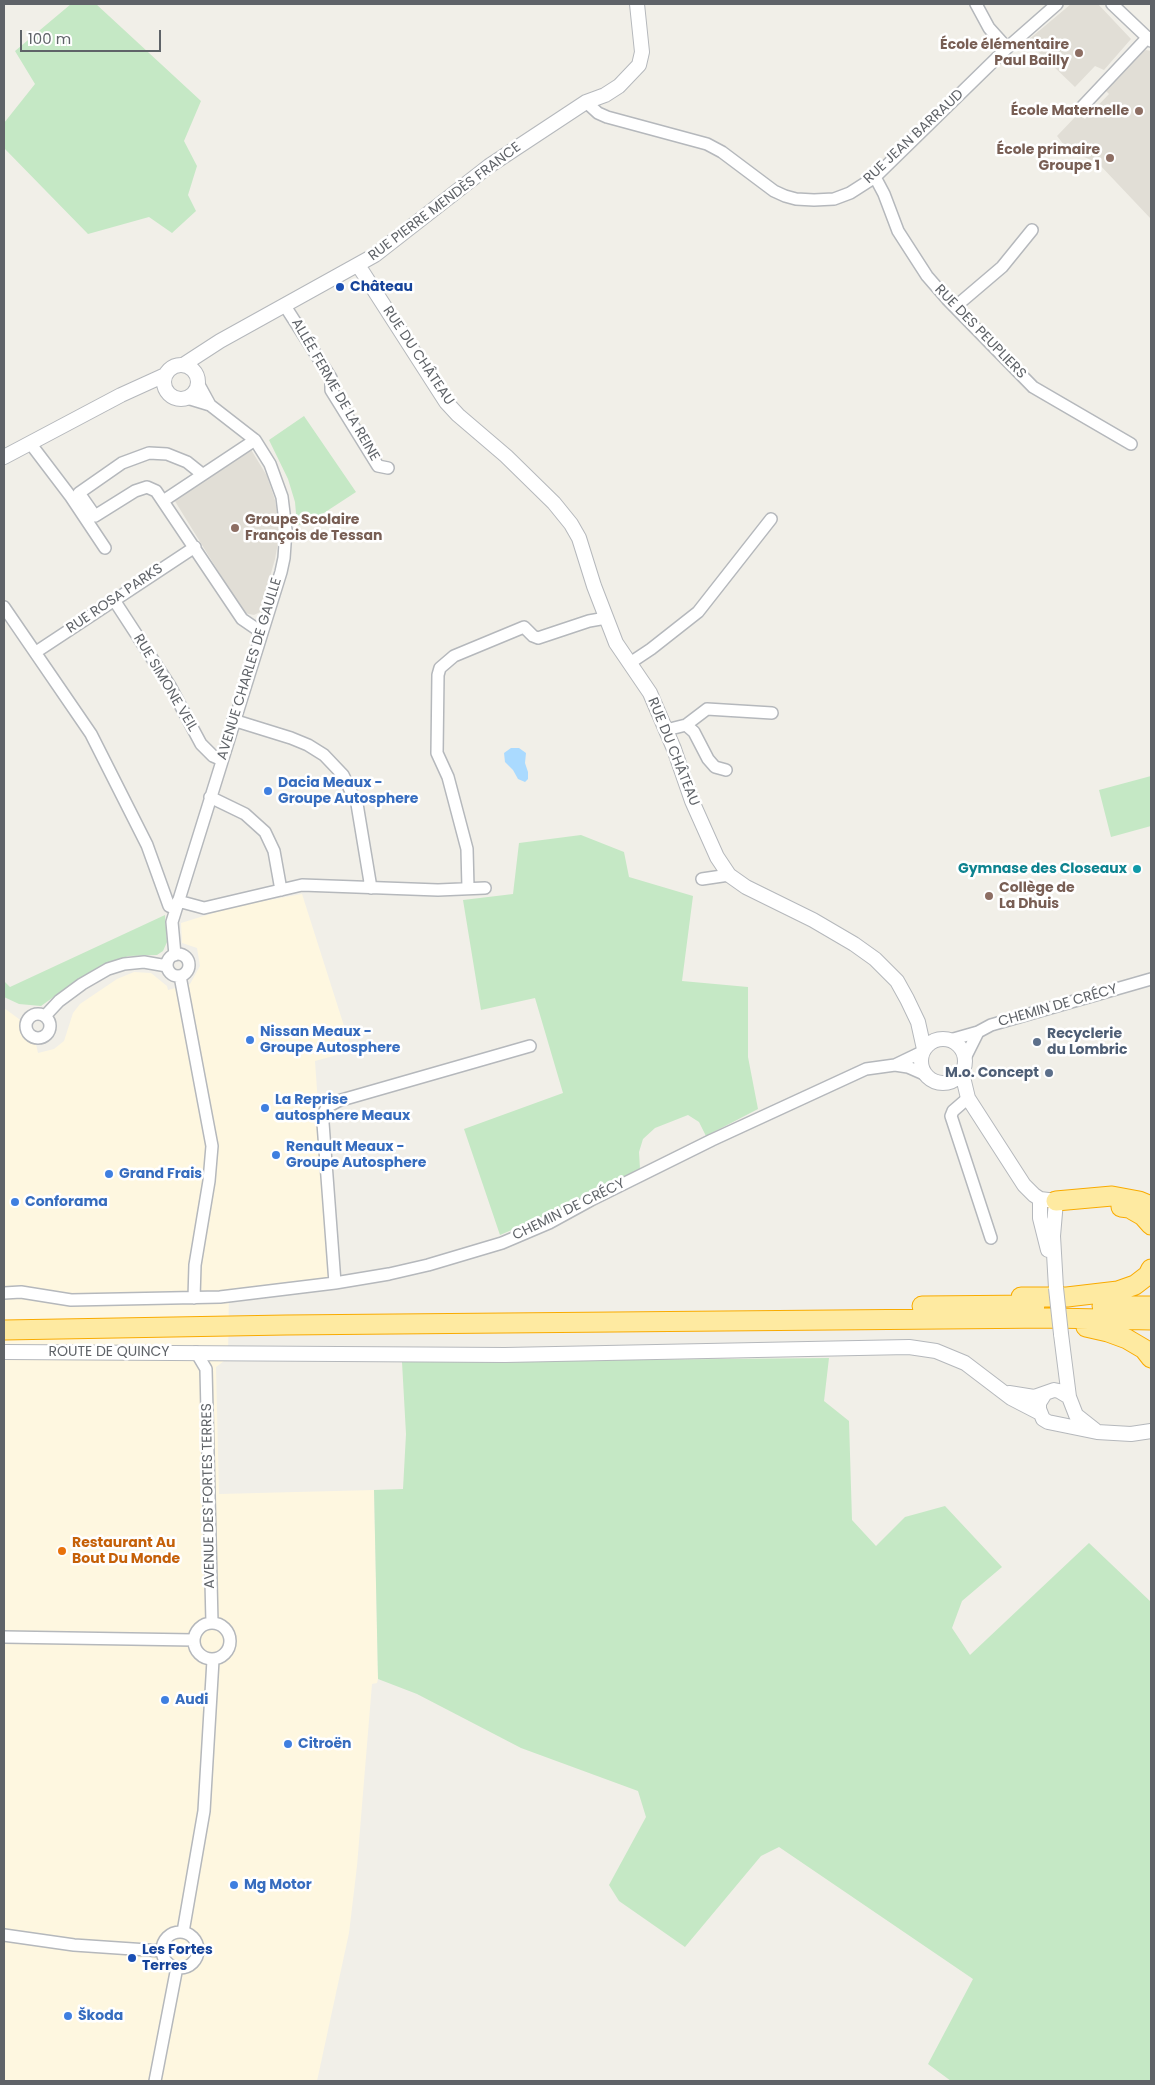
<!DOCTYPE html>
<meta charset="utf-8">
<style>
body{margin:0}
#map{position:relative;width:1155px;height:2085px;overflow:hidden;background:#f1efe8;font-family:Poppins,sans-serif}
canvas{display:block}
.frame{position:absolute;inset:0;border:5px solid #5f6368;pointer-events:none}
.scale{position:absolute;left:20px;top:30px;width:141px;height:22px;box-sizing:border-box;border:2px solid #5f6368;border-top:0;padding-left:6px;font-size:15px;line-height:18px;white-space:nowrap;color:#5f6368;-webkit-text-stroke:4px #fff;paint-order:stroke}
</style>
<div id="map">
<canvas width="1155" height="2085"></canvas>
<div class="frame"></div>
<div class="scale">100 m</div>
</div>
<script>
const context = document.querySelector('canvas').getContext('2d');
context.lineJoin = 'round';
function paint(path, color) { context.fillStyle = color; context.fill(path, 'evenodd'); }
const shape = rows => new Path2D(rows.map(r => 'M' + r).join(''));
function trace(path, color, width, dash) { context.strokeStyle = color; context.lineWidth = width; context.lineCap = dash ? 'butt' : 'round'; context.setLineDash(dash || []); context.stroke(path); }
function drawText(font, color, halo, rows, align = 'center') {
  context.font = font + ' Poppins,sans-serif'; context.lineWidth = 5; context.setLineDash([]); context.textBaseline = 'middle'; context.strokeStyle = halo; context.fillStyle = color; for (const [text, x, y, turn = 0] of rows) {
    context.save(); context.translate(x, y); context.rotate((+turn || 0) * Math.PI / 180); context.textAlign = isNaN(turn) ? turn : align; if (halo) context.strokeText(text, 0, 0); context.fillText(text, 0, 0); context.restore();
  }
}
paint(shape([
 [302,894,352,1051,315,1061,330,1278,229,1291,228,1358,216,1367,219,1494,374,1490,378,1679,377,1683,372,1684,357,1866,349,1933,317,2081,4,2081,4,1008,19,1019,22,1024,24,1035,36,1044,38,1053,54,1049,64,1041,73,1013,80,1004,117,979,134,972,151,973,167,986,168,990,190,984,200,966,197,948,182,943,181,923,236,906]
]), '#fef7e0');
paint(shape([
 [1071,4,1098,4,1131,39,1104,70,1095,66,1075,87,1027,41],
 [1146,50,1151,51,1151,219,1098,163,1068,150,1057,136,1078,114,1085,119,1109,94,1104,89,1141,52],
 [250,448,267,476,275,500,278,519,279,537,275,559,260,612,254,615,244,613,173,498]
]), '#e1ded6');
paint(shape([
 [71,4,96,4,201,101,184,141,197,166,188,195,196,211,172,233,149,217,88,234,4,148,4,123,35,84,15,51],
 [304,416,356,492,307,524,297,525,295,502,288,479,269,440],
 [1151,776,1151,826,1111,837,1099,790],
 [581,835,624,852,629,877,693,896,682,981,748,987,748,1057,758,1109,706,1136,699,1122,688,1115,655,1128,643,1139,639,1152,640,1169,549,1214,500,1235,464,1129,563,1093,535,998,481,1010,463,900,513,894,519,843],
 [165,915,167,942,163,951,157,955,129,956,109,962,80,978,41,1006,19,1004,4,997,4,981,10,987],
 [829,1358,824,1401,849,1421,852,1520,876,1546,905,1517,945,1506,1002,1567,962,1601,952,1628,970,1655,1089,1543,1151,1602,1151,2081,951,2081,928,2064,973,1979,779,1847,761,1856,685,1947,619,1901,609,1885,646,1817,638,1791,521,1748,417,1694,378,1679,374,1490,403,1489,406,1434,402,1362]
]), '#c5e8c5');
paint(shape([
 [511,748,519,748,526,753,525,763,528,772,528,779,525,782,518,779,513,770,505,762,504,753]
]), '#aadaff');
const minor = shape([
 [976,4,989,28,1007,48],
 [1112,4,1151,41],
 [586,102,598,113,607,117,707,144,722,152,774,191,785,196,796,199,814,200,834,199,850,193,875,177,1007,48,1057,4],
 [1081,108,1148,37],
 [875,177,884,194,898,231,927,276,947,299,1033,387,1131,444],
 [285,306,331,378,331,390,378,466,388,468],
 [955,307,1002,267,1032,230],
 [198,383,210,405],
 [30,443,71,497,105,548],
 [202,474,187,462,167,454,149,453,122,463,79,493,95,516,135,491,147,487,156,491,242,619,261,632],
 [163,501,255,440],
 [114,600,170,686,201,744,213,756,222,760],
 [4,607,91,734,147,845,169,906,176,909],
 [36,652,195,547],
 [630,663,651,649,698,612,771,519],
 [233,720,291,738,308,745,324,755,343,775,357,804,371,888],
 [686,725,707,709,772,713],
 [666,730,686,725,694,732,708,759,715,767,726,770],
 [210,797,245,814,265,832,274,851,281,890],
 [702,879,729,875],
 [468,888,467,849,448,777,437,753,438,675,440,668,454,656,524,627,533,636,538,638,589,621,606,618],
 [178,901,204,908,302,885,438,890,485,888],
 '167 965a11 11 0 1 1 22 0a11 11 0 1 1-22 0Z',
 [175,955,172,922,281,572,284,558,286,530,282,497,270,464,255,440,210,405,187,398],
 [180,976,212,1146,209,1181,195,1265,194,1298],
 '26 1026a12 12 0 1 1 24 0a12 12 0 1 1-24 0Z',
 [45,1016,59,1001,82,984,108,969,124,964,144,962,167,966],
 [950,1040,978,1032,991,1025,1151,979],
 [965,1058,978,1032],
 [895,1065,922,1052],
 [968,1098,953,1111,951,1116,991,1238],
 [335,1283,323,1123,324,1113,327,1107,338,1101,530,1046],
 [4,1293,21,1292,71,1300,220,1297,335,1283,389,1274,428,1265,502,1243,549,1223,591,1200,712,1140,866,1069,895,1065,908,1067,924,1074],
 [196,1352,206,1369,212,1623],
 '194 1641a18 18 0 1 1 36 0a18 18 0 1 1-36 0Z',
 [4,1637,194,1640],
 [183,1932,204,1811,213,1660],
 '162 1950a18 18 0 1 1 36 0a18 18 0 1 1-36 0Z',
 [4,1935,74,1945,162,1951],
 [155,2081,177,1967]
]);
const tertiary = shape([
 [358,265,446,402,458,415,506,456,554,503,571,524,579,538,594,586,616,643,650,693,674,749,692,801,717,857,729,875,746,887,813,920,854,944,875,959,897,981,907,999,918,1022,924,1049],
 [183,365,220,341,375,255,489,166,586,102,605,95,619,86,639,65,642,52,637,4],
 '164 382a17 17 0 1 1 34 0a17 17 0 1 1-34 0Z',
 [4,457,121,395,165,375],
 '921 1061a22 22 0 1 1 44 0a22 22 0 1 1-44 0Z',
 [962,1073,968,1098,1024,1185,1034,1195,1040,1199,1056,1201,1053,1236,1056,1288],
 [1040,1199,1040,1218,1048,1250],
 [1061,1334,1069,1397,1076,1415,1095,1430],
 [4,1352,505,1355,909,1347,936,1351,965,1363,1011,1398,1040,1413],
 [1009,1393,1034,1397,1054,1390,1059,1391,1069,1397],
 [1044,1395,1039,1403,1039,1409,1043,1419,1048,1422,1097,1432,1131,1434,1151,1431]
]);
const trunk = shape([
 [1056,1201,1112,1196,1139,1201,1151,1206],
 [1121,1207,1129,1208,1143,1216,1151,1225],
 [1021,1297,1067,1297,1118,1291,1135,1285,1148,1275,1151,1269],
 [922,1306,1035,1305],
 [1102,1306,1151,1306],
 [1086,1327,1108,1332,1127,1339,1144,1349,1151,1358],
 [4,1330,286,1325,1052,1318,1151,1320]
]);
trace(minor, '#b5b8bc', 14);
trace(tertiary, '#b5b8bc', 16);
trace(trunk, '#f9ab00', 21);
trace(minor, '#fff', 11);
trace(tertiary, '#fff', 14);
trace(trunk, '#feeaa1', 19);
const tertiaryBridge = shape([
 [1056,1288,1061,1334]
]);
trace(tertiaryBridge, '#b5b8bc', 16, []);
trace(tertiaryBridge, '#fff', 14);
for (const [x, y, r, color] of [
 [1079,53,5,"#8d6e63"],
 [1139,111,5,"#8d6e63"],
 [1110,158,5,"#8d6e63"],
 [340,287,5,"#1a4fb4"],
 [235,528,5,"#8d6e63"],
 [268,791,5,"#3f7fe0"],
 [1137,869,5,"#0f9aa8"],
 [989,896,5,"#8d6e63"],
 [250,1040,5,"#3f7fe0"],
 [1037,1042,5,"#5c6f8a"],
 [1049,1073,5,"#5c6f8a"],
 [265,1108,5,"#3f7fe0"],
 [276,1155,5,"#3f7fe0"],
 [109,1174,5,"#3f7fe0"],
 [15,1202,5,"#3f7fe0"],
 [62,1551,5,"#e8710a"],
 [165,1700,5,"#3f7fe0"],
 [288,1744,5,"#3f7fe0"],
 [234,1885,5,"#3f7fe0"],
 [132,1958,5,"#1a4fb4"],
 [68,2016,5,"#3f7fe0"]
]) { const dot = new Path2D(); dot.arc(x, y, r, 0, 2 * Math.PI); context.fillStyle = color; context.fill(dot); trace(dot, '#fff', 2); }
drawText('bold 14px', '#785e54', '#fff', [
 ["École élémentaire",1069,45],
 ["Paul Bailly",1069,61],
 ["École Maternelle",1129,111],
 ["École primaire",1100,150],
 ["Groupe 1",1100,166],
 ["Groupe Scolaire",245,520,"left"],
 ["François de Tessan",245,536,"left"],
 ["Collège de",999,888,"left"],
 ["La Dhuis",999,904,"left"]
], 'right');
drawText('14px', '#5f6368', '#fff', [
 ["RUE JEAN BARRAUD",914,137,-43],
 ["RUE PIERRE MENDÈS FRANCE",445,202,-37],
 ["RUE DES PEUPLIERS",980,332,46],
 ["RUE DU CHÂTEAU",418,356,56],
 ["ALLÉE FERME DE LA REINE",335,390,60],
 ["RUE ROSA PARKS",115,599,-34],
 ["AVENUE CHARLES DE GAULLE",250,669,-73],
 ["RUE SIMONE VEIL",165,683,59],
 ["RUE DU CHÂTEAU",673,752,68],
 ["CHEMIN DE CRÉCY",1058,1006,-16],
 ["CHEMIN DE CRÉCY",569,1210,-26],
 ["ROUTE DE QUINCY",109,1352],
 ["AVENUE DES FORTES TERRES",209,1496,-91]
]);
drawText('bold 14px', '#164399', '#fff', [
 ["Château",350,287],
 ["Les Fortes",142,1950],
 ["Terres",142,1966]
], 'left');
drawText('bold 14px', '#366cbe', '#fff', [
 ["Dacia Meaux -",278,783],
 ["Groupe Autosphere",278,799],
 ["Nissan Meaux -",260,1032],
 ["Groupe Autosphere",260,1048],
 ["La Reprise",275,1100],
 ["autosphere Meaux",275,1116],
 ["Renault Meaux -",286,1147],
 ["Groupe Autosphere",286,1163],
 ["Grand Frais",119,1174],
 ["Conforama",25,1202],
 ["Audi",175,1700],
 ["Citroën",298,1744],
 ["Mg Motor",244,1885],
 ["Škoda",78,2016]
], 'left');
drawText('bold 14px', '#0d838f', '#fff', [
 ["Gymnase des Closeaux",1127,869]
], 'right');
drawText('bold 14px', '#4e5e75', '#fff', [
 ["Recyclerie",1047,1034],
 ["du Lombric",1047,1050],
 ["M.o. Concept",1039,1073,"right"]
], 'left');
drawText('bold 14px', '#c56008', '#fff', [
 ["Restaurant Au",72,1543],
 ["Bout Du Monde",72,1559]
], 'left');
</script>
